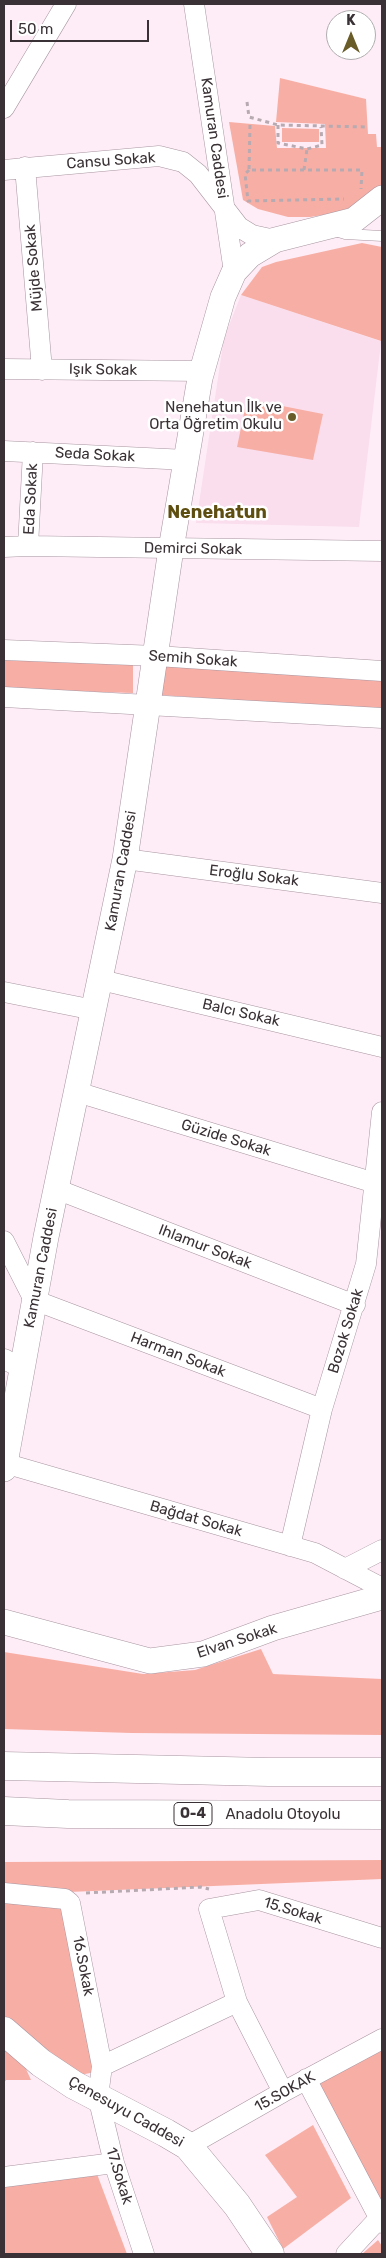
<!DOCTYPE html>
<meta charset="utf-8">
<style>
body{margin:0}
#map{position:relative;width:386px;height:2258px;overflow:hidden;background:#feedf7;font-family:Rubik,sans-serif}
canvas{display:block}
.frame{position:absolute;inset:0;border:5px solid #393135;pointer-events:none}
.north{position:absolute;left:326px;top:10px;width:50px;height:50px;box-sizing:border-box;background:#fff;border:1px solid #b0adae;border-radius:50%;rotate:0deg;font-size:14px;font-weight:700;line-height:20px;text-align:center;color:#393135}
.north::after{content:'';display:block;margin:auto;width:18px;height:22px;background:#695c29;clip-path:polygon(50% 0,100% 100%,50% 72%,0 100%)}
.scale{position:absolute;left:10px;top:20px;width:139px;height:22px;box-sizing:border-box;border:2px solid #393135;border-top:0;padding-left:6px;font-size:15px;line-height:18px;white-space:nowrap;color:#393135;-webkit-text-stroke:4px #fff;paint-order:stroke}
</style>
<div id="map">
<canvas width="386" height="2258"></canvas>
<div class="frame"></div>
<div class="north">K</div>
<div class="scale">50 m</div>
</div>
<script>
const context = document.querySelector('canvas').getContext('2d');
context.lineJoin = 'round';
function paint(path, color) { context.fillStyle = color; context.fill(path, 'evenodd'); }
const shape = rows => new Path2D(rows.map(r => 'M' + r).join(''));
function trace(path, color, width, dash) { context.strokeStyle = color; context.lineWidth = width; context.lineCap = dash ? 'butt' : 'round'; context.setLineDash(dash || []); context.stroke(path); }
function drawText(font, color, halo, rows, align = 'center') {
  context.font = font + ' Rubik,sans-serif'; context.lineWidth = 5; context.setLineDash([]); context.textBaseline = 'middle'; context.strokeStyle = halo; context.fillStyle = color; for (const [text, x, y, turn = 0] of rows) {
    context.save(); context.translate(x, y); context.rotate((+turn || 0) * Math.PI / 180); context.textAlign = isNaN(turn) ? turn : align; if (halo) context.strokeText(text, 0, 0); context.fillText(text, 0, 0); context.restore();
  }
}
paint(shape([
 [241,295,380,341,382,334,359,527,196,523,224,338]
]), '#fadeee');
paint(shape([
 [280,78,366,99,368,134,376,134,377,147,382,147,382,184,369,200,342,212,310,217,288,217,258,209,243,200,229,122,275,126,277,148,326,148,325,124,276,122],
 [282,128,319,129,319,142,282,142],
 [362,243,382,247,381,341,241,295,262,267,276,262],
 [247,399,323,414,313,460,237,447],
 [4,660,133,665,133,693,4,689],
 [165,666,382,680,382,710,160,695],
 [261,1649,273,1674,382,1679,382,1735,131,1733,4,1729,4,1652,143,1674,195,1670],
 [382,1860,382,1879,69,1892,4,1886,4,1862],
 [4,1901,59,1904,68,1910,95,2072,80,2075,4,2016],
 [4,2045,22,2060,31,2080,6,2080,4,2083],
 [382,2047,382,2207,315,2084],
 [313,2125,351,2198,283,2249,267,2217,297,2197,265,2155],
 [94,2166,127,2254,4,2254,4,2177],
 [378,2240,382,2246,382,2254,362,2254]
]), '#f7afa5');
const service = shape([
 [335,231,345,234,382,236]
]);
const minor = shape([
 [194,4,234,272],
 [4,108,66,4],
 [25,167,42,370],
 [4,170,159,156,183,162,198,174,239,227,252,235,275,240],
 [4,369,202,371],
 [4,451,187,460],
 [28,546,33,452],
 [4,547,28,546,382,551],
 [4,650,157,656,382,671],
 [4,697,382,718],
 [125,859,382,893],
 [101,980,382,1047],
 [4,992,94,1010],
 [77,1092,375,1183],
 [56,1189,355,1305],
 [4,1241,34,1300,322,1409],
 [4,1359,22,1368],
 [4,1463,315,1553,382,1588],
 [290,1546,322,1409,366,1264,382,1112],
 [345,1569,382,1550],
 [4,1893,65,1899,70,1903,102,2066,98,2097,114,2163,144,2254],
 [102,2066,237,2002],
 [306,2079,382,2223],
 [283,2092,237,2002,209,1909,259,1900,382,1938],
 [188,2146,283,2092,382,2039],
 [4,2177,114,2163],
 [346,2254,382,2215]
]);
const tertiary = shape([
 [4,1469,46,1237,125,859,171,549,200,378,223,297,234,272,250,255,275,240,354,220,382,198],
 [4,1622,150,1661,203,1654,273,1628,382,1597]
]);
const secondary = shape([
 [4,2031,41,2063,74,2085,166,2133,188,2146,237,2205,270,2254]
]);
const motorway = shape([
 [4,1766,269,1772,382,1772],
 [4,1811,68,1814,382,1815]
]);
trace(service, '#a895a0', 11);
trace(minor, '#a895a0', 21);
trace(tertiary, '#a895a0', 26);
trace(secondary, '#a895a0', 29);
trace(motorway, '#a895a0', 29);
trace(shape([
 [247,102,249,117,278,125,368,127],
 [250,125,249,170,362,170,361,189],
 [278,125,278,143,307,149,322,145,321,127],
 [249,170,245,174,248,201,344,199],
 [304,170,307,149],
 [86,1893,201,1887,209,1889]
]), '#b7aab1', 3, [4, 4]);
trace(service, '#fff', 10);
trace(minor, '#fff', 20);
trace(tertiary, '#fff', 25);
trace(secondary, '#fff', 28);
trace(motorway, '#fff', 28);
for (const [x, y, r, color] of [
 [292,417,5,"#695c29"]
]) { const dot = new Path2D(); dot.arc(x, y, r, 0, 2 * Math.PI); context.fillStyle = color; context.fill(dot); trace(dot, '#fff', 2); }
for (const [x, y, w] of [
 [193,1814,38]
]) { const box = new Path2D(); box.roundRect(x - w / 2, y - 11.5, w, 23, 4); context.fillStyle = '#fff'; context.fill(box); trace(box, '#393135', 1); }
drawText('bold 14px', '#393135', null, [
 ["O-4",193,1814]
]);
drawText('15px', '#393135', '#fff', [
 ["Kamuran Caddesi",214,138,82],
 ["Cansu Sokak",111,161,-4],
 ["Müjde Sokak",34,268,-95],
 ["Işık Sokak",103,370,1],
 ["Seda Sokak",95,455,3],
 ["Eda Sokak",31,499,-87],
 ["Demirci Sokak",193,549,1],
 ["Semih Sokak",193,659,4],
 ["Kamuran Caddesi",121,871,-80],
 ["Eroğlu Sokak",254,876,7],
 ["Balcı Sokak",241,1013,13],
 ["Güzide Sokak",226,1138,17],
 ["Ihlamur Sokak",205,1247,21],
 ["Kamuran Caddesi",41,1268,-79],
 ["Bozok Sokak",346,1331,-73],
 ["Harman Sokak",178,1355,21],
 ["Bağdat Sokak",196,1519,16],
 ["Elvan Sokak",237,1641,-18],
 ["Anadolu Otoyolu",283,1815],
 ["15.Sokak",293,1911,17],
 ["16.Sokak",83,1966,79],
 ["15.SOKAK",285,2092,-29],
 ["Çenesuyu Caddesi",126,2112,29],
 ["17.Sokak",119,2176,73]
]);
drawText('15px', '#393135', '#fff', [
 ["Nenehatun İlk ve",282,408],
 ["Orta Öğretim Okulu",282,425]
], 'right');
drawText('bold 18px', '#5e4f11', '#fff', [
 ["Nenehatun",217,513]
]);
</script>
